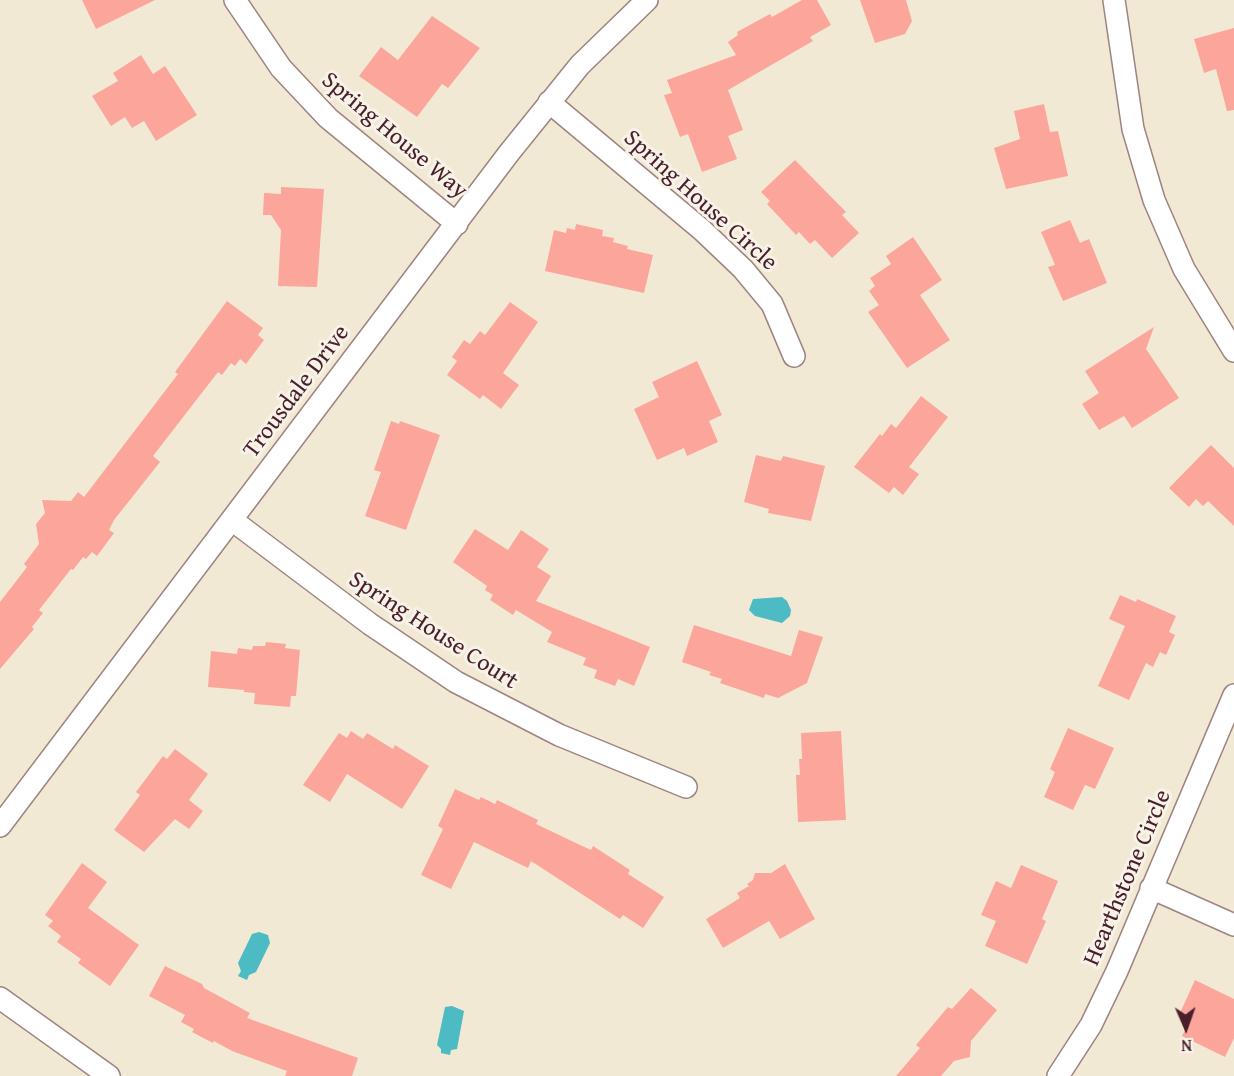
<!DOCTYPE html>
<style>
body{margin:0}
#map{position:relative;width:1234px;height:1076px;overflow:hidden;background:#f2e9d4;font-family:"Gentium Book Plus",serif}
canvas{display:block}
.north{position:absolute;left:1156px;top:998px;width:60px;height:60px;-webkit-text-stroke:4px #f7f3e8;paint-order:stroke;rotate:178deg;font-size:16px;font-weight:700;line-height:24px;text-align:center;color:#4a1f2b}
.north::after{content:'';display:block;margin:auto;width:21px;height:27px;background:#4a1f2b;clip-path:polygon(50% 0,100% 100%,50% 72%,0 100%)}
</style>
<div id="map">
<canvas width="1234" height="1076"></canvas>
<div class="north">N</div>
</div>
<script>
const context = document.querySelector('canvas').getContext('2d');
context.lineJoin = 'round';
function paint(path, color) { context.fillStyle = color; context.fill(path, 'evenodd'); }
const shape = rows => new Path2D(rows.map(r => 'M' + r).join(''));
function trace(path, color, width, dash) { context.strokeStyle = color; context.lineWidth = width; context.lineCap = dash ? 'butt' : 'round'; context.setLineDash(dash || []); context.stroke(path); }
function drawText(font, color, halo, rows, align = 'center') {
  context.font = font + ' "Gentium Book Plus",serif'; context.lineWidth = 6; context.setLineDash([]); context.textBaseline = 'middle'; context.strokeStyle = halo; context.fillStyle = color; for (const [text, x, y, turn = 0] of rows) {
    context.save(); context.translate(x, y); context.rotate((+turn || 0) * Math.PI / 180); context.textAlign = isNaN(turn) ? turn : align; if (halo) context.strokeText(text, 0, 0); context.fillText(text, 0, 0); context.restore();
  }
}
paint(shape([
 [782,597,787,601,791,610,790,616,782,623,755,616,749,610,753,599],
 [259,932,268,935,270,943,256,972,249,975,247,980,238,976,241,971,238,963,252,934],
 [452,1006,464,1011,457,1049,451,1050,450,1055,441,1053,441,1049,437,1045,445,1007]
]), '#4dbbc3');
paint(shape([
 [82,0,155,0,96,29],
 [802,0,817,0,831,25,810,37,813,41,728,90,743,130,728,136,737,159,702,172,688,134,680,137,664,95,672,93,667,80,736,55,728,42,738,35,737,32,770,14,772,17],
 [860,0,906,0,912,21,905,34,875,43],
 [432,16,480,48,448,88,442,84,417,117,359,76,381,47,398,60],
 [1234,28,1234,110,1227,111,1216,69,1204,73,1194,39],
 [141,55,153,74,165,66,197,115,156,141,144,121,132,128,125,117,111,126,92,96,118,81,113,73],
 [1044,104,1050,132,1058,131,1068,176,1006,189,994,148,1020,139,1014,111],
 [795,160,846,212,842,215,859,233,832,258,815,240,810,244,799,232,796,235,767,204,770,201,761,192],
 [281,187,324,189,317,287,278,286,281,230,271,215,263,215,264,193,281,194],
 [1070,220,1080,243,1089,239,1107,283,1063,301,1048,267,1055,265,1041,232],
 [576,224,603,230,602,236,614,238,613,242,628,246,627,249,653,255,644,293,545,271,554,230,566,233,567,228,575,230],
 [913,237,942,280,920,295,950,340,907,368,868,312,879,305,869,291,875,286,870,278,891,264,886,256],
 [227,301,263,328,258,335,264,340,246,364,240,359,235,366,231,363,222,375,218,372,153,456,160,462,114,520,109,530,114,533,97,556,92,552,86,559,83,557,73,570,71,569,39,610,43,613,32,627,34,629,0,669,0,602,27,567,24,564,39,544,36,524,45,513,42,500,71,501,78,492,84,497,178,374,175,372],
 [510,302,538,322,503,373,519,385,501,409,483,395,480,399,447,375,457,361,452,357,464,340,470,344,480,331,485,335],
 [1154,327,1146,349,1179,398,1132,428,1124,416,1099,430,1082,404,1099,393,1085,371],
 [697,361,722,415,709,421,718,442,687,456,684,448,657,460,634,409,659,397,652,382],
 [921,396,948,417,909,467,919,474,903,495,894,487,889,493,854,467,880,434,882,436,891,424,896,428],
 [391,421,399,424,400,421,440,435,406,530,365,516,381,472,374,470],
 [1211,445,1234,468,1234,526,1208,501,1203,506,1196,499,1189,507,1169,488],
 [756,455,781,461,783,456,825,466,811,521,768,513,769,509,744,502],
 [475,529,508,550,521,530,549,549,537,567,551,576,536,601,650,647,634,686,618,679,615,686,594,678,597,670,583,665,586,658,547,642,552,632,516,610,513,615,490,600,493,595,485,590,487,586,453,562],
 [1120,595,1136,602,1137,599,1176,616,1169,632,1175,635,1166,655,1160,652,1153,667,1146,663,1129,700,1098,686,1125,626,1109,619],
 [694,625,791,656,799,630,823,637,807,683,778,698,765,694,764,698,720,683,722,679,709,675,711,672,682,662],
 [266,642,286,644,285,648,300,650,296,696,291,696,290,707,254,704,255,693,244,692,244,690,208,687,211,651,237,654,238,648,252,650,253,646,265,646],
 [1068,728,1114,748,1095,789,1085,785,1073,810,1044,797,1055,772,1050,769],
 [351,731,363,739,367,733,393,749,395,745,429,766,402,809,347,774,330,802,303,785,339,733,347,738],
 [841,731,846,820,798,822,796,775,800,775,799,759,802,759,801,733],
 [175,749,208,774,189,800,203,811,189,829,175,819,144,852,114,830,140,795,136,792,163,756,167,759],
 [455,789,479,800,481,797,495,804,497,800,538,820,536,824,578,844,591,850,593,846,630,870,628,874,664,897,643,928,623,915,620,919,531,861,528,868,474,842,451,889,421,875,443,829,438,826],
 [82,863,107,882,88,908,139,945,110,986,78,963,81,959,57,942,61,936,48,926,53,921,45,915],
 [785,864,815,919,780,939,769,921,723,948,706,919,740,898,737,893,749,886,747,884,753,880,755,873,771,873],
 [1021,865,1058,881,1042,919,1046,921,1027,964,985,946,996,921,981,915,996,881,1011,888],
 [165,966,202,984,204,988,250,1013,247,1018,358,1058,352,1076,285,1076,287,1071,232,1051,214,1041,213,1043,192,1032,194,1029,181,1022,185,1015,149,996],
 [1195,980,1234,999,1234,1038,1225,1057,1182,1036,1191,1018,1180,1013],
 [971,988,997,1010,971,1041,970,1057,954,1061,941,1076,896,1076,920,1048,916,1045,948,1007,952,1009]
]), '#fca59b');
const street = shape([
 [235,0,281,68,328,118,457,224],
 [1114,0,1133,129,1154,200,1184,269,1234,351],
 [549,102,702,230,743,269,772,304,794,356],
 [232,520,370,624,456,682,559,735,686,787],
 [0,826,509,153,580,65,647,0],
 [1151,888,1234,925],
 [0,998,109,1076],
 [1058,1076,1091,1025,1117,971,1234,695]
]);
trace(street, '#9e8480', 24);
trace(street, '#fff', 21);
drawText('24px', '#4a1f2b', '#f7f3e8', [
 ["Spring House Way",394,136,40],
 ["Spring House Circle",700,201,42],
 ["Trousdale Drive",297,392,-53],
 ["Spring House Court",433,631,33],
 ["Hearthstone Circle",1128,878,-67]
]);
</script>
